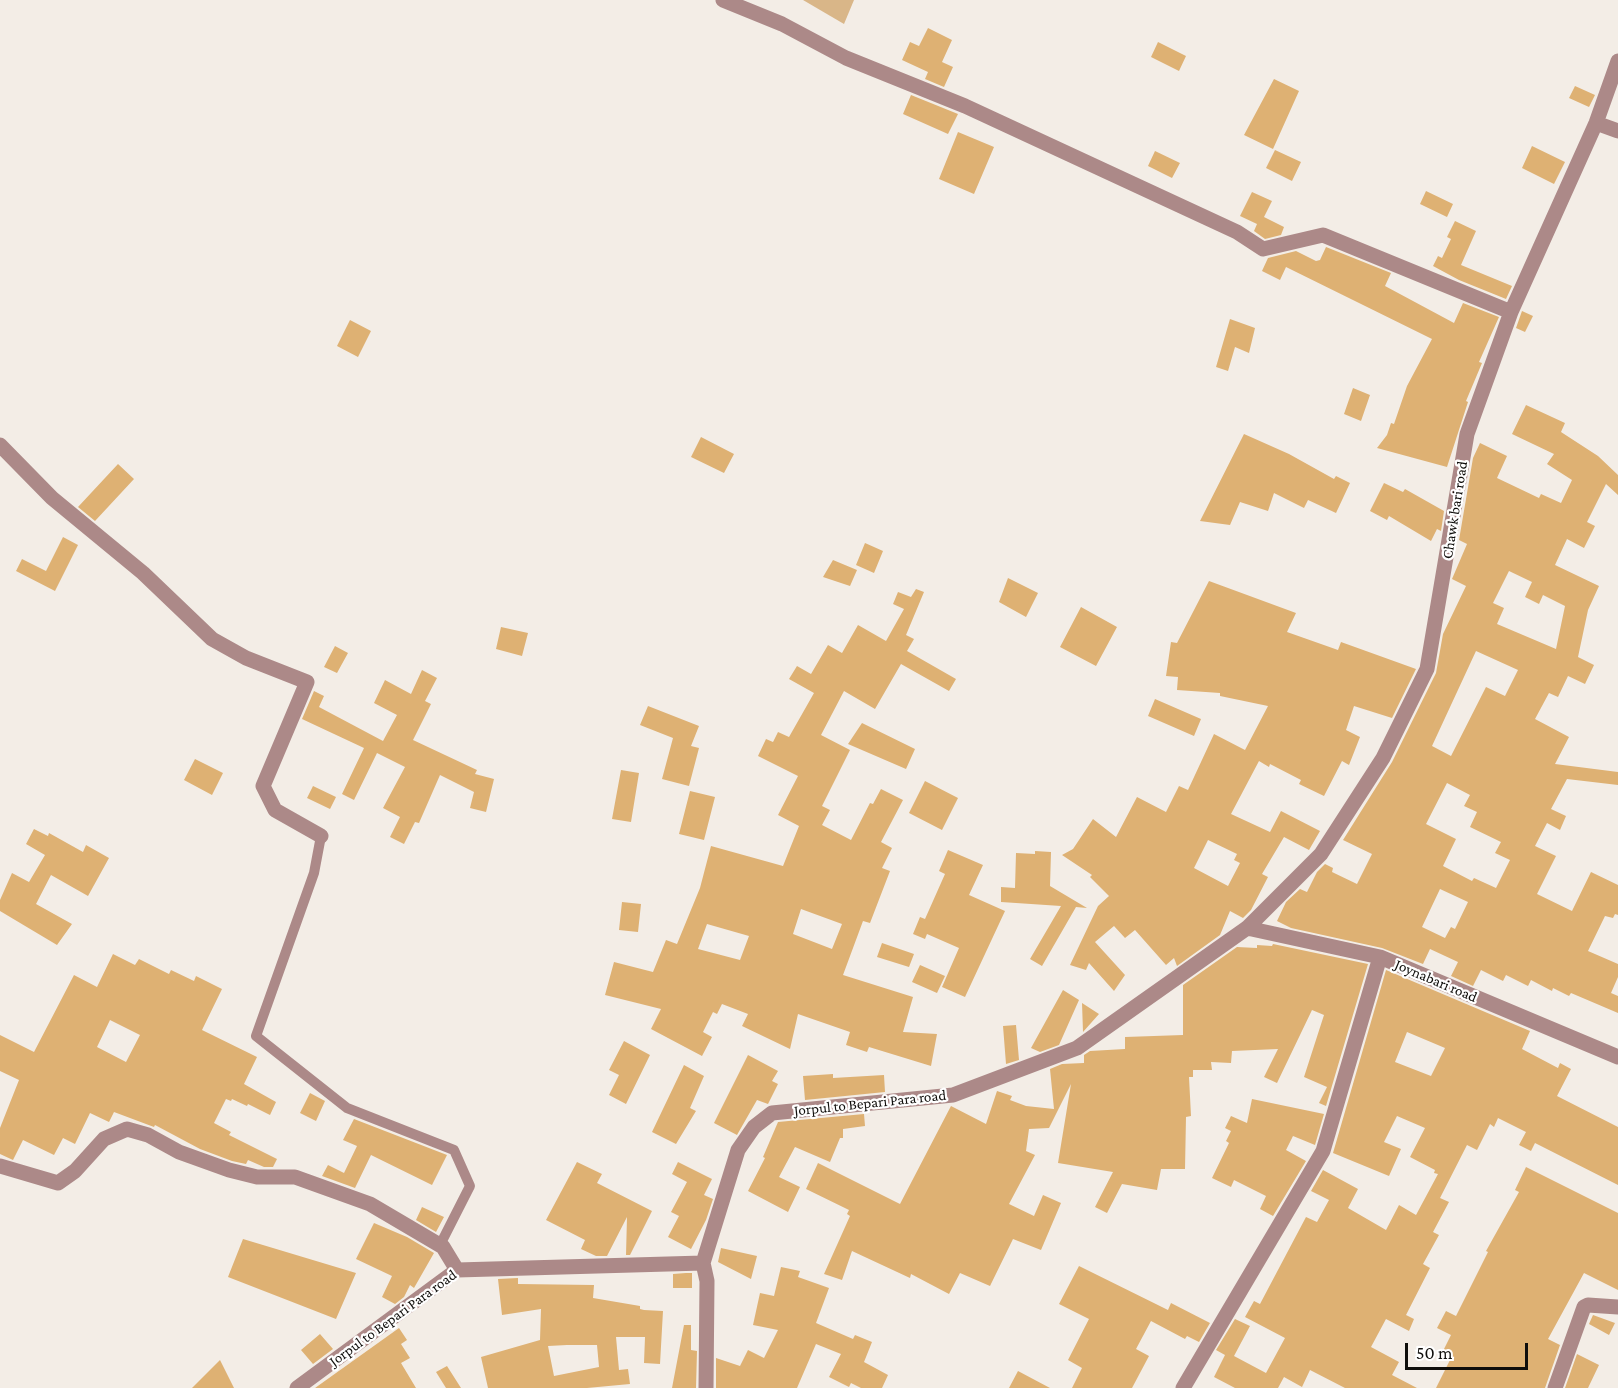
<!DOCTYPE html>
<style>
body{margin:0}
#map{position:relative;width:1618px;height:1388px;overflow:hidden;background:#f3ede6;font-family:"Crimson Pro",serif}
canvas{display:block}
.scale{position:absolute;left:1405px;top:1343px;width:123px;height:27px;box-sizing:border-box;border:3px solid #0f0e0b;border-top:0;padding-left:8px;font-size:18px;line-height:21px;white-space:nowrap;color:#0f0e0b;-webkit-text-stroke:4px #fff;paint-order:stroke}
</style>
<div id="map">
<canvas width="1618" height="1388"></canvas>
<div class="scale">50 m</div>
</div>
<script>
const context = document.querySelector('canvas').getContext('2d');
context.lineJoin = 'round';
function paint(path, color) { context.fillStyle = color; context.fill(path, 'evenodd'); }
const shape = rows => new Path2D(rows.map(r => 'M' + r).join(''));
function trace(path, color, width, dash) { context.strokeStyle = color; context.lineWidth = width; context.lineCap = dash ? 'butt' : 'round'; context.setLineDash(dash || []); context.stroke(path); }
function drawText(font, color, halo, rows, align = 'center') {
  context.font = font + ' "Crimson Pro",serif'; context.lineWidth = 4.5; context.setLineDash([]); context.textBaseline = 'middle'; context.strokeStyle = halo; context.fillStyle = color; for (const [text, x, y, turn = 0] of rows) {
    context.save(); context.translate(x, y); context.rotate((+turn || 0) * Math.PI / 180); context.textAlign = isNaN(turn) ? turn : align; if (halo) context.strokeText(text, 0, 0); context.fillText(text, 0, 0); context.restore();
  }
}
paint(shape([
 [803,0,854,0,844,24]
]), '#d9b688');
paint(shape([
 [928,28,952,40,942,62,953,67,944,87,925,79,928,72,902,60,910,42,919,46],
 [1158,42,1186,56,1179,71,1151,57],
 [1274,79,1299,91,1273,149,1244,135],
 [1575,86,1595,95,1589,107,1569,98],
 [911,95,958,114,948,134,903,114],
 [958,132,994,147,974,194,939,179],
 [1532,146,1565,162,1554,184,1522,168],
 [1275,150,1301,162,1292,181,1266,168],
 [1155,151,1180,163,1172,178,1148,166],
 [1426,191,1453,204,1447,217,1420,204],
 [1252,192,1272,201,1264,217,1284,227,1281,235,1265,239,1254,231,1257,224,1240,216],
 [1455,221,1476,231,1461,265,1512,286,1506,299,1459,280,1433,266,1438,256,1442,258,1451,239,1447,237],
 [1326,247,1391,273,1385,286,1454,323,1463,303,1499,317,1479,362,1482,363,1466,401,1468,402,1447,467,1377,448,1387,435,1391,423,1394,424,1407,386,1432,339,1286,267,1280,280,1262,271,1268,258,1296,251,1316,261,1320,260],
 [1522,311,1533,316,1525,332,1516,328],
 [1230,319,1255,328,1249,353,1235,347,1228,371,1216,367],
 [350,320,371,331,358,357,337,346],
 [1353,388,1370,395,1361,421,1344,414],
 [1526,405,1565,423,1561,432,1598,456,1618,475,1618,495,1606,484,1587,522,1595,526,1584,548,1567,539,1555,565,1599,586,1588,610,1578,657,1594,665,1585,684,1568,676,1558,697,1549,693,1535,719,1569,737,1555,764,1618,772,1618,785,1567,779,1551,809,1566,816,1560,830,1547,823,1535,846,1556,856,1537,894,1572,911,1591,872,1618,885,1618,915,1615,914,1613,918,1605,916,1588,951,1618,964,1618,977,1611,993,1618,996,1618,1013,1571,993,1569,996,1553,988,1552,991,1531,980,1528,986,1506,975,1503,981,1481,970,1473,986,1451,976,1458,962,1430,949,1423,964,1382,948,1291,928,1277,921,1286,902,1300,889,1307,892,1317,872,1325,864,1333,868,1332,872,1357,884,1372,854,1343,840,1392,762,1436,673,1443,634,1466,586,1452,579,1467,544,1459,540,1473,458,1480,443,1507,456,1497,478,1539,498,1541,494,1561,503,1572,480,1547,464,1554,454,1512,434],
 [1509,571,1532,582,1525,597,1539,604,1543,595,1565,606,1556,649,1497,624,1504,608,1493,603],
 [1476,651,1518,670,1505,696,1486,687,1451,756,1432,746],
 [1447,783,1470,795,1464,806,1477,812,1470,827,1501,842,1495,853,1510,860,1496,888,1474,878,1472,881,1443,866,1456,839,1426,824],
 [1440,889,1468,902,1455,929,1451,927,1445,938,1422,927],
 [1244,434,1289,454,1334,479,1336,476,1350,483,1336,513,1308,500,1304,508,1274,493,1268,511,1240,502,1230,525,1200,521],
 [701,437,734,454,724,473,691,457],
 [118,464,134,479,95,521,78,507],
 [1384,483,1403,492,1405,489,1444,511,1441,531,1437,529,1431,541,1389,516,1387,520,1370,511],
 [63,537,78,545,55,591,16,571,22,559,46,571],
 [865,543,883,551,874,573,856,565],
 [833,560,857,570,850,586,823,577],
 [1008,578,1038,593,1026,617,999,602],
 [1209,581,1296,613,1287,632,1338,650,1341,642,1416,669,1392,718,1354,706,1346,730,1360,737,1349,765,1342,761,1324,796,1299,784,1301,780,1270,764,1269,767,1259,761,1231,814,1270,832,1281,811,1320,831,1309,850,1284,837,1262,874,1268,877,1251,910,1243,918,1230,911,1220,935,1177,966,1174,958,1166,965,1135,930,1125,938,1114,926,1095,942,1125,975,1114,991,1089,963,1086,970,1070,965,1098,906,1109,896,1090,877,1092,875,1062,855,1073,849,1093,819,1116,837,1137,797,1166,812,1179,786,1188,790,1214,734,1245,750,1268,706,1220,696,1220,693,1177,690,1178,677,1166,676,1171,642,1177,643],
 [1208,840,1237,854,1234,860,1240,863,1228,886,1194,868],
 [916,589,924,592,906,635,914,639,907,651,956,679,949,691,901,664,875,709,844,691,821,735,850,750,822,806,830,810,822,825,851,840,870,803,873,804,881,789,903,800,881,842,892,848,882,868,890,871,870,923,863,921,843,975,913,997,903,1032,937,1034,931,1066,869,1047,867,1052,846,1045,850,1032,798,1014,790,1049,742,1026,748,1014,722,1004,717,1014,713,1012,703,1032,712,1037,702,1056,651,1029,661,1009,605,995,614,962,653,972,666,940,677,944,700,888,711,846,783,866,799,826,778,815,798,776,758,756,766,739,773,742,778,732,789,737,814,693,789,679,797,666,811,674,828,645,842,653,858,625,886,641,904,609,893,604,898,592,911,597],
 [801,909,842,924,832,949,793,934],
 [707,924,749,936,740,960,698,949],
 [1081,607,1117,627,1096,666,1060,647],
 [501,627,528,633,522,656,496,649],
 [335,646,348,653,337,673,324,667],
 [422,670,437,678,425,701,431,704,413,740,477,770,475,774,494,779,486,812,470,808,474,792,440,775,419,823,415,822,404,844,390,837,400,817,383,808,405,767,377,753,354,800,342,794,364,748,302,719,314,691,324,696,319,707,383,741,397,715,374,703,385,680,411,694],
 [1155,699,1201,719,1194,736,1148,716],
 [648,706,699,726,691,746,699,748,689,786,662,779,673,738,640,725],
 [862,723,915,749,906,769,848,744],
 [195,759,223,773,212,795,184,780],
 [621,770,639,773,631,822,612,819],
 [925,781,958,798,942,830,909,813],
 [313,786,336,797,330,809,307,798],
 [690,791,715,797,704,840,679,834],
 [34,829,48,836,49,833,83,852,86,845,109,858,88,896,51,875,36,904,72,924,57,945,0,911,0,900,12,873,29,882,45,855,26,844],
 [948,850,983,865,969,895,1005,911,965,997,942,987,959,948,927,934,925,939,913,934,920,917,925,919,945,874,939,871],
 [1035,851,1051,852,1050,886,1087,908,1076,907,1042,966,1030,959,1061,906,1001,902,1001,887,1015,888,1016,853,1035,854],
 [622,902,641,904,638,932,619,930],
 [882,943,914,954,909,967,877,957],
 [1273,944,1368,964,1326,1106,1319,1103,1327,1087,1304,1077,1324,1015,1312,1010,1277,1083,1264,1077,1278,1049,1232,1051,1231,1063,1211,1062,1212,1070,1193,1070,1193,1077,1189,1077,1191,1116,1186,1117,1185,1169,1161,1169,1157,1190,1122,1184,1107,1213,1095,1207,1113,1172,1058,1163,1071,1084,1049,1128,1029,1129,1026,1151,1035,1155,1009,1204,1034,1216,1043,1195,1061,1203,1041,1250,1013,1239,990,1286,960,1273,949,1294,911,1274,910,1278,852,1251,842,1280,824,1274,850,1216,847,1214,849,1210,806,1189,818,1163,900,1204,951,1106,986,1124,997,1091,1012,1096,1010,1100,1026,1106,1054,1109,1050,1069,1062,1064,1084,1063,1084,1055,1090,1051,1125,1049,1125,1037,1183,1035,1183,985,1237,947,1257,948,1257,945,1272,946],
 [113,954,135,965,139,959,169,974,171,970,194,981,196,976,222,989,202,1030,257,1057,244,1084,276,1102,270,1115,248,1104,247,1106,232,1099,231,1101,226,1099,214,1123,231,1132,229,1135,277,1159,273,1167,264,1167,248,1160,246,1164,232,1161,200,1149,155,1125,154,1127,114,1112,109,1122,90,1113,75,1144,63,1138,54,1155,23,1140,13,1160,0,1154,0,1128,19,1080,0,1071,0,1035,34,1052,74,975,97,987],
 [110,1020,140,1035,126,1062,97,1047],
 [920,965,945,976,937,993,912,982],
 [1386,970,1530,1031,1522,1049,1558,1068,1560,1063,1571,1069,1557,1096,1618,1127,1618,1185,1535,1143,1531,1151,1519,1145,1526,1132,1498,1118,1494,1127,1490,1124,1477,1150,1467,1145,1440,1198,1449,1202,1433,1232,1439,1235,1423,1264,1430,1268,1406,1315,1414,1319,1409,1331,1386,1319,1371,1347,1399,1362,1392,1375,1417,1388,1345,1388,1310,1370,1302,1387,1284,1377,1278,1388,1235,1388,1214,1377,1225,1355,1216,1350,1235,1319,1250,1326,1234,1356,1266,1373,1285,1338,1245,1317,1254,1301,1260,1304,1306,1217,1317,1222,1329,1200,1311,1191,1323,1170,1358,1189,1348,1208,1386,1230,1399,1205,1416,1215,1438,1174,1434,1173,1435,1170,1410,1157,1425,1128,1397,1116,1384,1142,1401,1149,1389,1176,1333,1153],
 [1407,1032,1445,1048,1431,1076,1395,1062],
 [1063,990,1079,1000,1059,1045,1040,1052,1031,1048],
 [1082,1003,1099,1014,1083,1032],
 [1016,1025,1019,1060,1006,1064,1003,1026],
 [624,1041,650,1055,626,1104,609,1095,619,1075,609,1070],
 [748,1055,778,1071,772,1081,778,1084,768,1104,757,1100,737,1135,714,1123],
 [684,1065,704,1076,690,1108,696,1111,676,1144,652,1132],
 [833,1074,833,1078,884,1075,885,1092,805,1100,803,1076],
 [310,1093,325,1101,316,1121,300,1113],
 [1252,1099,1324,1114,1315,1145,1293,1136,1286,1150,1306,1161,1273,1216,1260,1209,1266,1196,1234,1180,1231,1187,1212,1178,1229,1143,1226,1141,1231,1131,1225,1128,1231,1116,1247,1123],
 [864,1114,865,1126,843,1129,843,1138,840,1138,830,1162,795,1147,779,1177,800,1187,788,1212,748,1191,765,1158,763,1157,778,1122],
 [354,1119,447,1155,432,1185,371,1155,355,1188,322,1176,328,1165,344,1173,357,1146,343,1140],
 [577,1162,602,1174,597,1183,652,1211,630,1255,626,1255,627,1217,607,1256,596,1256,581,1249,585,1240,546,1220],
 [678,1162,712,1179,704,1195,713,1199,706,1220,691,1249,668,1237,679,1216,671,1212,687,1182,672,1174],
 [1526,1167,1618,1213,1618,1290,1584,1273,1548,1339,1560,1345,1545,1388,1436,1388,1452,1356,1443,1351,1451,1335,1437,1328,1446,1311,1456,1316,1488,1252,1486,1251,1519,1192,1515,1190],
 [422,1207,444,1217,436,1232,416,1220],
 [374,1223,407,1237,434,1253,414,1288,410,1285,404,1297,395,1304,382,1297,392,1276,356,1259],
 [243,1239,356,1273,336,1319,228,1277],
 [721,1248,757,1256,751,1279,718,1262],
 [1079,1266,1168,1310,1171,1303,1210,1323,1199,1342,1187,1336,1185,1339,1151,1321,1136,1349,1149,1356,1132,1388,1072,1388,1082,1368,1068,1360,1089,1319,1059,1304],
 [781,1267,800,1271,798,1277,829,1288,816,1323,853,1339,855,1335,872,1342,864,1362,888,1375,882,1388,861,1388,851,1383,849,1387,829,1377,841,1354,816,1344,797,1388,716,1388,716,1358,740,1366,748,1350,764,1358,778,1330,753,1325,760,1293,774,1296],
 [686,1273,692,1273,692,1288,673,1288,673,1274],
 [518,1278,518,1284,594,1285,593,1298,640,1306,640,1309,644,1310,663,1311,660,1364,644,1363,645,1337,616,1337,619,1370,628,1369,630,1384,587,1388,488,1388,481,1357,540,1340,541,1309,502,1315,498,1279],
 [567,1345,597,1345,599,1367,554,1376,548,1346],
 [1593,1315,1615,1323,1609,1335,1589,1324],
 [684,1325,691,1325,691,1350,697,1351,696,1388,672,1388],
 [399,1328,407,1340,401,1344,410,1358,401,1363,416,1388,315,1388],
 [320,1334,333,1349,313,1364,301,1350],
 [1577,1354,1599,1365,1588,1388,1565,1388],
 [220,1360,234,1388,192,1388],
 [447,1366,461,1388,446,1388,436,1372],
 [1018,1371,1050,1388,1009,1388]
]), '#deb173');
trace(shape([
 [321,836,314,873,256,1036,347,1108,454,1150,470,1186,440,1245]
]), '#ac8988', 10);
trace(shape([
 [723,0,782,24,846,58,965,106,1237,232,1263,249,1323,235,1511,312],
 [1596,123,1618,131],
 [0,445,52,498,143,573,212,639,246,658,307,682,263,786,275,810,321,836],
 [1247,928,1380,957,1618,1057],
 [0,1166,58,1183,75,1171,104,1139,127,1129,148,1135,179,1152,229,1170,257,1177,295,1177,370,1204,443,1247,457,1270],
 [703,1263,707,1281,706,1388],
 [297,1388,457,1270,703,1263,738,1150,754,1127,772,1113,953,1095,1077,1048,1247,928,1321,854,1383,758,1427,669,1467,434,1511,312,1596,123,1618,61],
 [1183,1388,1323,1151,1380,957],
 [1555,1388,1584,1307,1588,1305,1618,1307]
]), '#ac8988', 15);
drawText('15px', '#0f0e0b', '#fff', [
 ["Chawk bari road",1455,510,-81],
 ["Joynabari road",1436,981,23],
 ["Jorpul to Bepari Para road",870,1103,-6],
 ["Jorpul to Bepari Para road",393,1318,-36]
]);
</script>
